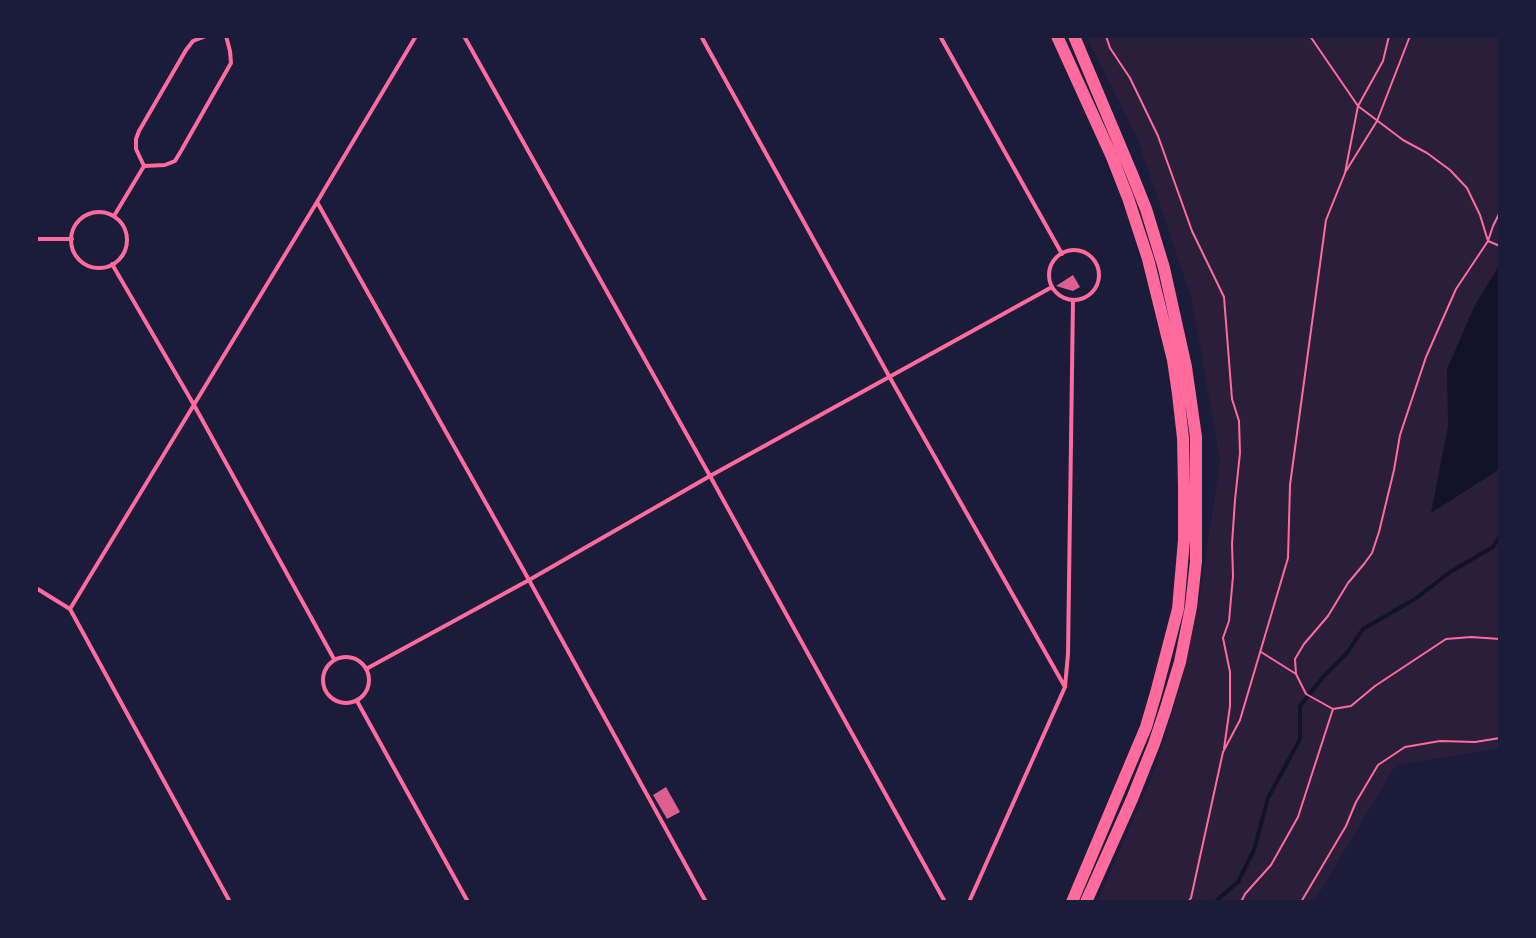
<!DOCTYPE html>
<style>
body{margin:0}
#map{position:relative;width:1536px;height:938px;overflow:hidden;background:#1b1b3a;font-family:"Archivo Narrow",sans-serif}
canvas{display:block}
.frame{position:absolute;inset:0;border:38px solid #1b1b3a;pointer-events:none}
</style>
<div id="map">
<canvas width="1536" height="938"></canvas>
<div class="frame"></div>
</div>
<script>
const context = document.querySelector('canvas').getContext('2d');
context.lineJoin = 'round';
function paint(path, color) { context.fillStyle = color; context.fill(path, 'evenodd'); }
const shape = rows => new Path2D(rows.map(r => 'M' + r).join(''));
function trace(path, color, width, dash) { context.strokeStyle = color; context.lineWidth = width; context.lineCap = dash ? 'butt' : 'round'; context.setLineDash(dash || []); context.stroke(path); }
paint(shape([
 [1086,36,1500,36,1500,748,1396,765,1314,902,1097,902,1152,777,1179,691,1198,605,1220,462,1192,299,1137,138]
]), '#2a1e3b');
paint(shape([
 [1500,264,1500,469,1431,513,1448,426,1447,369,1475,305]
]), '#12122b');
trace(shape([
 [1215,902,1238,882,1254,850,1268,798,1300,739,1300,706,1324,676,1347,653,1363,629,1415,599,1450,572,1493,547,1500,536]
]), '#12122b', 4);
paint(shape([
 [1073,275,1080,287,1073,291,1056,286],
 [666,787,680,812,667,819,653,795]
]), '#dd5f8e');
trace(shape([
 [1106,36,1110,48,1130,78,1158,136,1192,231,1224,297,1232,399,1239,421,1240,453,1235,500,1232,544,1233,576,1229,621,1223,638,1230,672,1230,706,1224,749],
 [1310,36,1358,106,1403,140,1427,153,1450,170,1467,188,1480,215,1488,241,1456,289,1426,357,1400,435,1394,470,1379,532,1372,553,1364,564,1348,583,1328,616,1304,644,1295,659,1296,674,1306,694,1333,709,1351,706,1375,686,1446,639,1471,637,1500,639],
 [1346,171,1377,121,1410,36],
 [1500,212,1493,226,1488,241,1500,246],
 [1261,652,1296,674],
 [1188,902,1191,898,1223,752,1240,720,1288,558,1290,485,1326,220,1345,173,1358,106,1383,61,1389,36],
 [1241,902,1245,894,1271,865,1298,817,1333,709],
 [1301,902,1346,826,1356,802,1378,765,1405,747,1440,741,1475,742,1500,738]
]), '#ff6b9d', 2);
trace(shape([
 [464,36,710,476,945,902],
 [701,36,889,376,1065,687],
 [940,36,1062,254],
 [144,166,165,165,175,161,181,151,231,63,230,51,226,36],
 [144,166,136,149,136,139,139,131,186,50,193,41,206,36],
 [317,202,529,580,706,902],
 '71 240a28 28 0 1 1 56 0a28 28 0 1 1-56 0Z',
 [114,216,144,166],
 [36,239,72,239],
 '1049 275a25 25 0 1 1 50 0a25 25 0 1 1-50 0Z',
 [112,264,194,405,334,659],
 [36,588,70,609,230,902],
 [70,609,317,202,416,36],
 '323 680a23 23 0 1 1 46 0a23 23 0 1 1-46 0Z',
 [366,669,529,580,710,476,1052,287],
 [357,701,468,902],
 [969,902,1065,687,1068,654,1073,300]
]), '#ff6b9d', 4);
trace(shape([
 [1057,36,1112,157,1128,198,1148,259,1173,360,1178,394,1183,438,1184,487,1184,540,1178,609,1156,693,1146,727,1072,902],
 [1074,36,1132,174,1146,209,1164,268,1186,367,1196,437,1196,561,1191,607,1180,662,1166,708,1154,744,1132,799,1086,902]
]), '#ff6b9d', 12);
</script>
